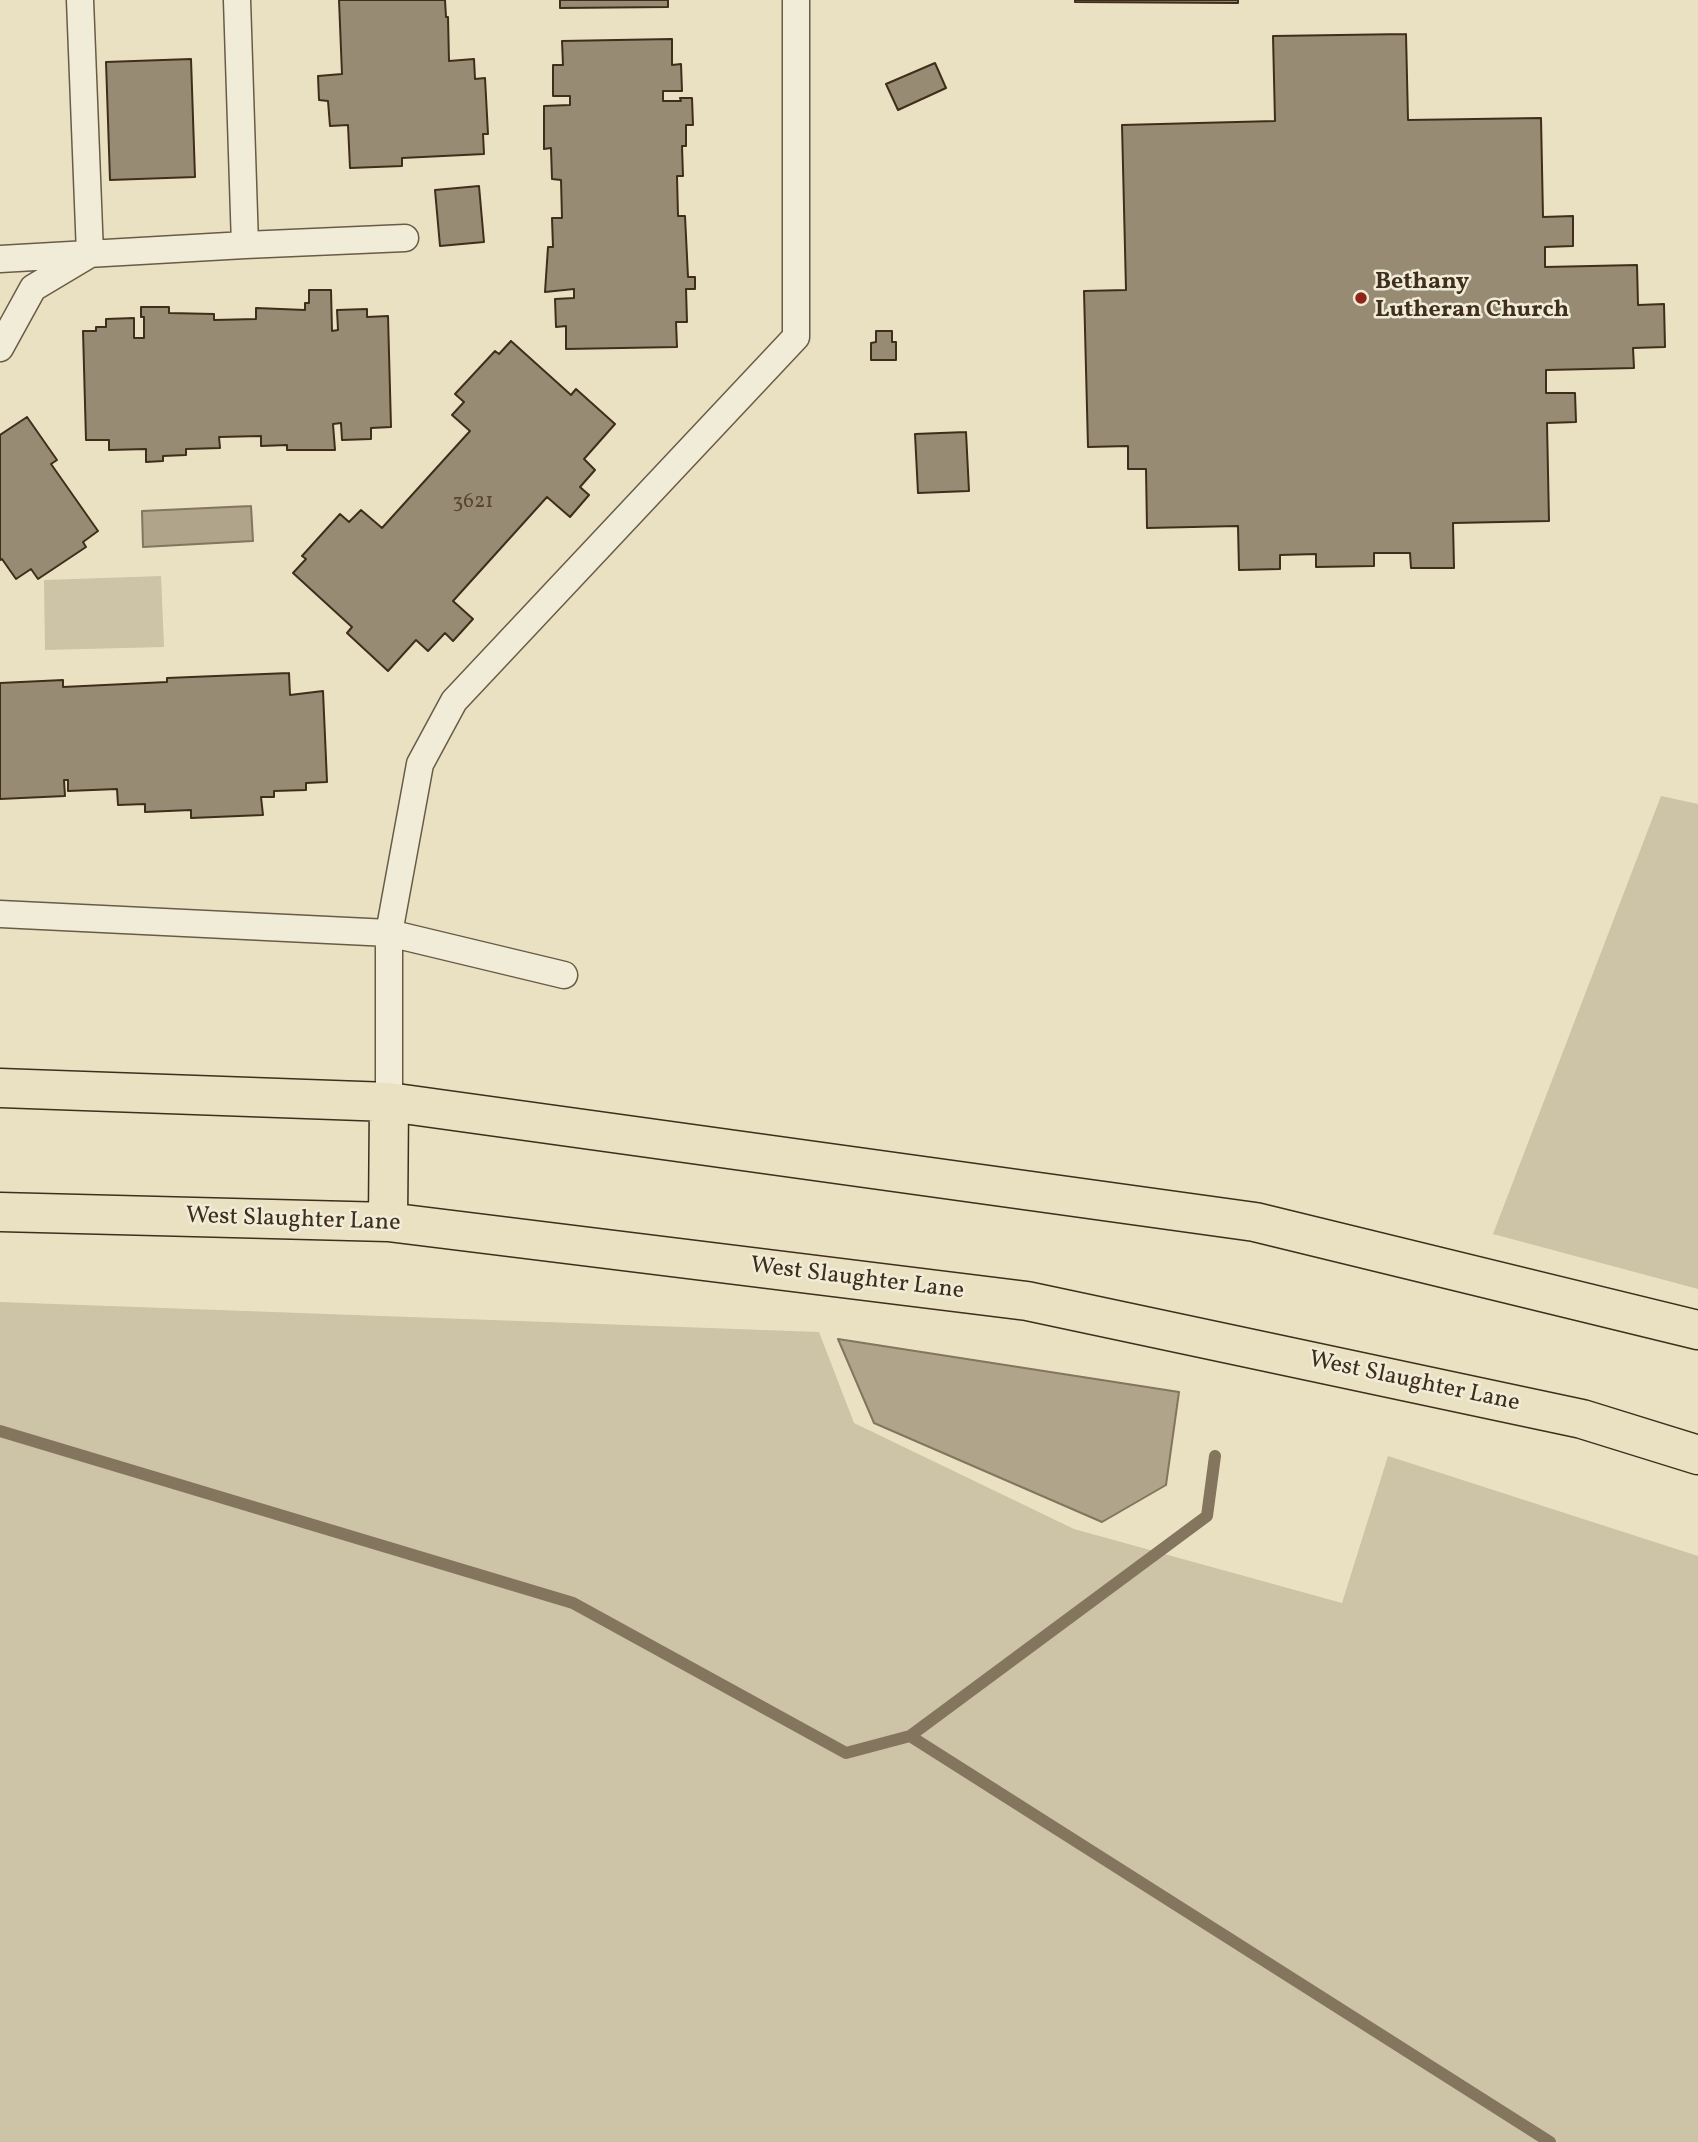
<!DOCTYPE html>
<style>
body{margin:0}
canvas{display:block;background:#eae1c3}
</style>
<canvas width="1698" height="2142"></canvas>
<script>
const context = document.querySelector('canvas').getContext('2d');
context.lineJoin = 'round';
function paint(path, color) { context.fillStyle = color; context.fill(path, 'evenodd'); }
const shape = rows => new Path2D(rows.map(r => 'M' + r).join(''));
function trace(path, color, width, dash) { context.strokeStyle = color; context.lineWidth = width; context.lineCap = dash ? 'butt' : 'round'; context.setLineDash(dash || []); context.stroke(path); }
function drawText(font, color, halo, rows, align = 'center') {
  context.font = font + ' Vollkorn,serif'; context.lineWidth = 5; context.setLineDash([]); context.textBaseline = 'middle'; context.strokeStyle = halo; context.fillStyle = color; for (const [text, x, y, turn = 0] of rows) {
    context.save(); context.translate(x, y); context.rotate((+turn || 0) * Math.PI / 180); context.textAlign = isNaN(turn) ? turn : align; if (halo) context.strokeText(text, 0, 0); context.fillText(text, 0, 0); context.restore();
  }
}
paint(shape([
 [161,576,164,647,45,650,44,580],
 [1661,796,1698,804,1698,1289,1493,1234],
 [0,1302,819,1332,854,1423,1074,1529,1342,1603,1388,1456,1698,1556,1698,2142,0,2142]
]), '#cdc3a7');
const water = shape([
 [251,506,253,541,143,547,142,511,251,506],
 [838,1339,1179,1392,1166,1485,1102,1522,874,1423,838,1339]
]);
paint(water, '#b0a48a');
trace(water, '#83755e', 2);
trace(shape([
 [0,1431,573,1603,846,1753,910,1736,1550,2142],
 [910,1736,1207,1516,1215,1456]
]), '#83755e', 12);
const building = shape([
 [339,0,445,0,446,17,448,17,449,61,474,59,475,79,485,78,488,134,483,134,484,154,402,158,402,166,350,168,348,125,330,126,328,101,319,100,318,76,342,74,339,0],
 [560,0,668,0,668,7,560,8,560,0],
 [1075,0,1238,0,1238,3,1075,2,1075,0],
 [1406,34,1408,120,1541,118,1543,217,1573,216,1573,246,1545,247,1545,267,1637,265,1638,305,1664,304,1665,347,1633,348,1634,368,1546,370,1546,393,1575,393,1576,422,1547,423,1549,521,1453,523,1454,568,1411,568,1410,553,1374,553,1374,566,1316,567,1316,554,1280,555,1280,569,1239,570,1238,526,1147,528,1146,469,1128,469,1128,446,1088,447,1084,291,1126,290,1122,125,1275,121,1273,36,1406,34],
 [672,39,672,65,681,64,682,91,663,91,663,101,681,101,680,98,692,98,693,125,686,125,686,146,682,146,683,176,677,176,678,216,685,216,688,277,695,277,695,289,686,289,687,322,676,322,677,347,566,349,566,326,556,327,555,299,574,298,574,289,545,292,548,247,553,247,552,218,562,218,561,180,552,179,551,148,544,149,544,106,570,105,570,96,553,96,553,65,563,65,562,41,672,39],
 [191,59,195,177,110,180,106,62,191,59],
 [935,63,946,88,898,110,886,84,935,63],
 [479,186,484,242,440,246,435,190,479,186],
 [309,290,331,290,332,331,338,330,337,310,367,309,367,317,388,316,391,427,371,428,371,439,342,440,341,423,333,424,335,450,287,450,287,445,261,446,261,436,219,437,220,448,186,449,186,455,163,456,163,461,146,462,146,449,109,450,109,440,86,440,83,331,96,331,96,327,106,327,106,319,134,318,134,338,144,338,144,317,141,317,141,307,169,307,169,313,214,314,214,320,256,319,256,308,305,310,305,303,309,303,309,290],
 [876,331,892,331,892,342,896,342,896,360,871,360,871,343,876,342,876,331],
 [511,341,571,395,576,389,615,424,584,459,595,470,580,487,589,495,570,517,547,497,453,601,473,619,453,641,445,633,428,651,416,640,388,671,347,633,352,627,293,573,306,559,302,556,340,514,349,522,361,510,382,528,470,431,452,415,464,402,455,394,495,351,499,354,511,341],
 [27,417,57,460,51,464,98,531,83,542,86,547,38,579,31,569,16,579,2,559,0,560,0,435,27,417],
 [966,432,969,491,918,493,915,434,966,432],
 [289,673,290,695,323,691,327,782,306,783,306,790,274,791,274,797,261,797,263,815,191,818,191,810,145,812,145,804,118,805,117,789,68,791,68,780,64,780,65,796,0,799,0,683,63,680,63,687,167,682,167,678,289,673]
]);
paint(building, '#988b73');
trace(building, '#3f2e1c', 2);
const lane = shape([
 [245,245,405,238],
 [0,259,245,245,237,0],
 [0,348,33,288,90,254,80,0],
 [0,914,389,933,564,975],
 [389,1102,389,933,420,764,454,701,796,337,796,0]
]);
const primary = shape([
 [0,1088,389,1102,1255,1222,1698,1330],
 [0,1212,388,1222,1027,1301,1582,1419,1698,1455],
 [388,1222,389,1102]
]);
trace(lane, '#6a5b46', 29);
trace(primary, '#3f2e1c', 41);
trace(lane, '#f1ecd8', 26);
trace(primary, '#eae1c3', 38);
for (const [x, y, r, color] of [
 [1361,298,7,"#8f2418"]
]) { const dot = new Path2D(); dot.arc(x, y, r, 0, 2 * Math.PI); context.fillStyle = color; context.fill(dot); trace(dot, '#f1ecd8', 2.5); }
drawText('21px', '#554532', null, [
 ["3621",473,503]
]);
drawText('bold 24px', '#3f2e1c', '#f1ecd8', [
 ["Bethany",1375,284],
 ["Lutheran Church",1375,312]
], 'left');
drawText('24px', '#3f2e1c', '#f1ecd8', [
 ["West Slaughter Lane",293,1221,2],
 ["West Slaughter Lane",857,1280,7],
 ["West Slaughter Lane",1414,1383,12]
]);
</script>
